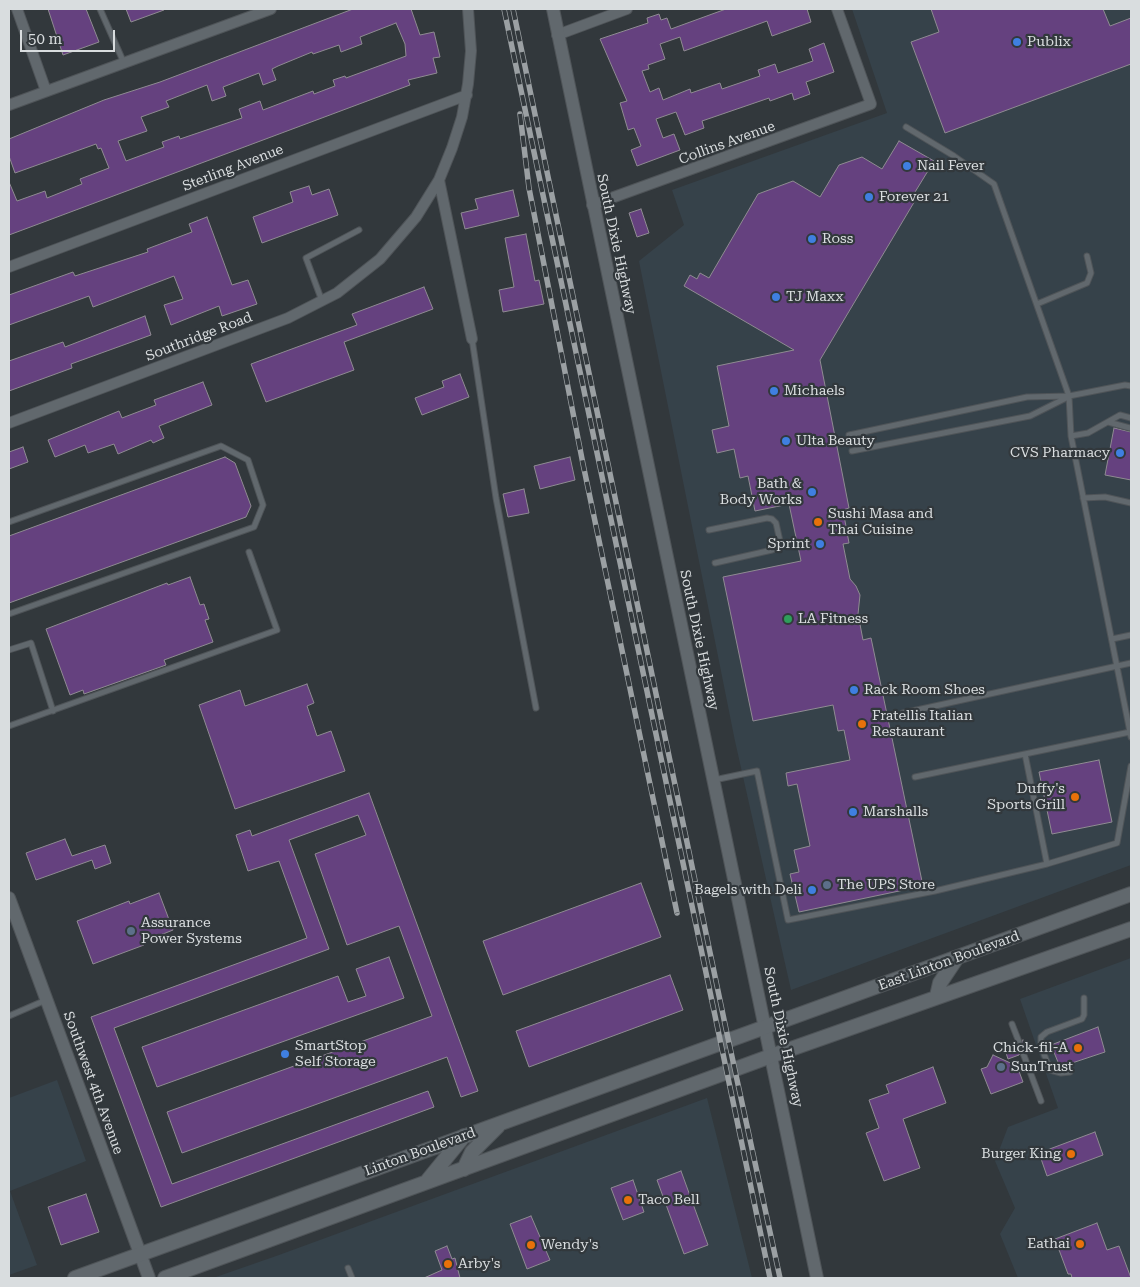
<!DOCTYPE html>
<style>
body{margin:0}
#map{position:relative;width:1140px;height:1287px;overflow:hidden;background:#32383c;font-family:"Roboto Serif",serif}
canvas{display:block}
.frame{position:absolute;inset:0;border:10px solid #d9dddf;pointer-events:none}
.scale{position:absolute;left:20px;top:30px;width:95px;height:22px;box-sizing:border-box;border:2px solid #d9dddf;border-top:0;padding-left:6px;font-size:15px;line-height:18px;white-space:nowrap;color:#d9dddf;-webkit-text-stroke:4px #32383c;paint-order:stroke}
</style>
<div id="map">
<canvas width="1140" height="1287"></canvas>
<div class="frame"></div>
<div class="scale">50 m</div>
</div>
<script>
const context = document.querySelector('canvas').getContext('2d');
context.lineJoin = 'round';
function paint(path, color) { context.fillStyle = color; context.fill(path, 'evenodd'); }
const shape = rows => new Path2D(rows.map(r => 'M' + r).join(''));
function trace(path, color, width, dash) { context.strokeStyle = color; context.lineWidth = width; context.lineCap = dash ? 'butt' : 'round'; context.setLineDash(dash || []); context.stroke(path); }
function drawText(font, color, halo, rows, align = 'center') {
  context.font = font + ' "Roboto Serif",serif'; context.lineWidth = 4.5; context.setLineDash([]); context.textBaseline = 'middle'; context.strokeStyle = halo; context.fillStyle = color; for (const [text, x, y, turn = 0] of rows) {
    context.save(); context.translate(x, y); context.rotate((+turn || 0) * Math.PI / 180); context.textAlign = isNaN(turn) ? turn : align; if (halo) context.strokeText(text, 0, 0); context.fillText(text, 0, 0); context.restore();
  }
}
paint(shape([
 [852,9,1131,9,1131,865,791,990,735,741,639,261,684,225,672,190,887,113],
 [1131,958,1131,1278,1018,1278,1000,1234,1015,1208,995,1161,1008,1127,1058,1108,1020,999],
 [57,1080,86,1161,10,1191,37,1265,9,1275,9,1098],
 [707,1098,752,1278,213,1278,279,1255]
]), '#36424a');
const building = shape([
 [48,9,86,9,99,42,63,55,48,9],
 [126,9,164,9,164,10,131,22,126,9],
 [353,9,411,9,420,35,434,32,440,57,433,58,437,73,408,80,410,85,9,235,9,182,17,201,45,191,47,198,82,184,80,179,109,168,101,148,98,149,96,144,15,173,9,156,9,139,104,100,160,82,353,9],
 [396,23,405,44,406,56,346,78,345,76,333,80,335,86,314,94,313,91,263,110,260,101,239,109,242,118,180,139,179,136,162,142,164,147,126,161,118,141,147,131,141,117,169,107,166,101,207,85,212,101,226,96,223,87,259,73,263,85,276,80,272,69,278,66,312,52,313,54,339,45,341,52,362,44,360,37,396,23],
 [726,9,807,9,811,22,772,36,767,21,684,51,680,37,660,44,665,59,648,65,649,69,642,71,650,92,659,88,663,100,690,89,691,93,720,83,722,89,760,76,758,70,775,64,778,73,813,61,809,49,824,43,834,72,806,82,810,94,794,100,792,93,770,101,769,98,702,121,704,128,685,135,676,112,656,119,663,138,674,134,680,150,637,166,631,150,641,146,634,128,628,130,620,103,627,101,600,39,648,23,647,18,659,14,661,20,667,18,671,29,726,9],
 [931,9,1103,9,1110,26,1131,18,1131,64,945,133,911,42,939,32,931,9],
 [899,141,934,161,912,197,916,199,820,360,849,508,843,510,849,543,843,544,850,579,856,586,860,595,858,614,863,640,871,638,923,886,799,912,790,874,799,872,794,850,810,846,797,784,788,786,786,773,850,760,844,730,838,731,833,705,753,721,723,577,801,561,789,504,755,511,748,476,740,478,734,449,717,453,712,430,729,426,717,366,794,350,684,286,690,275,697,279,700,273,709,278,758,194,793,181,820,197,839,165,862,157,882,169,899,141],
 [309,186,312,195,329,189,338,215,262,243,253,217,293,202,290,192,309,186],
 [513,190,519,216,465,229,461,213,478,209,475,199,513,190],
 [641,209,649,233,637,237,629,213,641,209],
 [207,217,232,285,248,280,257,304,222,316,219,306,171,325,164,305,183,299,174,276,93,307,89,296,9,325,9,295,73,272,75,276,148,252,147,249,192,232,189,224,207,217],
 [526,234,535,281,539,280,544,304,503,312,499,290,514,287,505,238,526,234],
 [424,287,433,309,344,342,354,370,266,402,251,364,357,325,352,314,424,287],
 [145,316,151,335,71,364,72,368,9,391,9,361,63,342,65,347,145,316],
 [460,374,469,397,422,415,415,398,444,387,442,381,460,374],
 [203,382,212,405,159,426,164,438,153,443,151,440,118,454,114,444,88,453,85,445,55,457,48,440,119,411,122,418,156,405,154,400,203,382],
 [1114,428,1131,432,1131,480,1105,475,1114,428],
 [23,447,28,462,9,469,9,452,23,447],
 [225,457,235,463,251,506,246,517,9,603,9,536,225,457],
 [570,457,575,480,540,489,534,466,570,457],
 [524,489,529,513,508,517,503,494,524,489],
 [190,577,200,605,204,604,209,619,205,620,213,642,164,660,166,665,84,694,83,690,70,695,46,629,167,583,168,585,190,577],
 [307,684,314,703,307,706,317,736,331,731,345,771,235,809,199,705,240,690,245,706,307,684],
 [1099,760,1112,822,1052,834,1039,772,1099,760],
 [369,793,478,1091,461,1097,447,1057,182,1153,167,1112,432,1016,399,926,347,945,315,854,366,835,358,815,289,840,329,949,114,1028,172,1184,428,1091,434,1107,161,1207,91,1017,307,938,279,861,248,871,236,835,250,830,252,836,369,793],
 [65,839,72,856,105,845,111,863,95,869,92,860,36,880,26,853,65,839],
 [641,883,661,937,503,995,483,941,641,883],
 [159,893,173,930,143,942,144,945,93,964,77,921,129,901,130,904,159,893],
 [389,957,404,998,157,1087,142,1047,338,976,348,1002,366,996,356,969,389,957],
 [670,975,683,1010,529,1067,516,1031,670,975],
 [1098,1027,1105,1052,1060,1067,1051,1045,1098,1027],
 [1023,1040,1029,1051,1022,1049,1019,1055,1008,1059,1004,1047,1015,1043,1020,1046,1023,1040],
 [993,1055,1017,1066,1023,1082,991,1094,981,1069,987,1067,993,1055],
 [933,1067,946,1103,903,1119,920,1168,884,1181,866,1133,879,1128,869,1100,889,1093,886,1085,933,1067],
 [1095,1132,1103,1155,1047,1176,1039,1153,1095,1132],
 [681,1171,708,1245,684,1254,657,1180,681,1171],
 [633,1180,644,1212,623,1220,611,1188,633,1180],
 [86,1194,99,1232,61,1245,48,1207,86,1194],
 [531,1216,550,1260,527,1269,510,1224,531,1216],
 [1097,1223,1107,1250,1119,1246,1131,1278,1072,1278,1071,1274,1068,1274,1055,1239,1097,1223],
 [447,1246,452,1259,455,1258,460,1278,424,1278,442,1270,435,1251,447,1246]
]);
paint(building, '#65417f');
trace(building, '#8f8b92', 1);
const service = shape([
 [100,9,124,63],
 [906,127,954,156,994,184,1069,396,1071,436,1131,737],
 [322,301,306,258,359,230],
 [1037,304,1087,283,1091,273,1087,256],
 [472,339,496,498,536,708],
 [1108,422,1130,428],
 [849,435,1027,397,1069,396,1125,385,1131,386],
 [1071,436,1088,433,1120,415,1131,418],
 [852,451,1030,416,1066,398],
 [1083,498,1105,497,1131,503],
 [9,522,221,446,248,460,263,505,254,527,9,614],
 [709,530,767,518,772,519,776,523,780,541,779,547,772,550,715,563],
 [1112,639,1131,635],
 [9,650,31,643,53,711],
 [903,713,1131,663],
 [9,726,277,630,249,552],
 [1025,754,1047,864],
 [915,777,1130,732],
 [714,780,757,771,788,920,935,891,1047,864,1117,843,1131,766],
 [9,1016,46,1000],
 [1012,1024,1019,1042],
 [1023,1053,1041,1101],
 [1070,1072,1061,1073,1050,1070,1041,1046,1041,1037,1047,1032,1082,1019,1084,1015,1084,998],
 [348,1268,352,1278]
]);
const minor = shape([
 [17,9,46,91],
 [557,35,627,9],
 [9,105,271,9],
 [439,180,472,339],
 [592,205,871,104,837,9],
 [9,267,467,95],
 [9,423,288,318,337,293,380,259,416,217,439,180,452,148,462,117,468,84,471,51,468,9]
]);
const tertiary = shape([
 [553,9,817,1278],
 [9,898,149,1278]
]);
const secondary = shape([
 [937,996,940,983,956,959],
 [464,1169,472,1152,498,1126],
 [428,1180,464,1136],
 [75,1278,1131,894],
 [165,1278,771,1056,1131,929]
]);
trace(service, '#4f5458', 7);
trace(minor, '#4f5458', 12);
trace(tertiary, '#4f5458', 14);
trace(secondary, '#4f5458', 16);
trace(service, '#61686d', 5);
trace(minor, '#61686d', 10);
trace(tertiary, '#61686d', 12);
trace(secondary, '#61686d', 14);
const rail = shape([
 [504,9,770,1278],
 [513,9,726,1029,780,1278],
 [520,114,529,188,583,464,677,913]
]);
trace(rail, '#9ba0a3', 5.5);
trace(rail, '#32383c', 4, [11]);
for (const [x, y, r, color] of [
 [1017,42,5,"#3f7fe0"],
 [907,166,5,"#3f7fe0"],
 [869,197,5,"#3f7fe0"],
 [812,239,5,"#3f7fe0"],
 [776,297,5,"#3f7fe0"],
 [774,391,5,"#3f7fe0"],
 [786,441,5,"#3f7fe0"],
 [1120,453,5,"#3f7fe0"],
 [812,492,5,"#3f7fe0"],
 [818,522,5,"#e8710a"],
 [820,544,5,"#3f7fe0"],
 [788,619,5,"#2e9e5b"],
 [854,690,5,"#3f7fe0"],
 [862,724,5,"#e8710a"],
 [1075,797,5,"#e8710a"],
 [853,812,5,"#3f7fe0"],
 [827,885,5,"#5c6f8a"],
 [812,890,5,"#3f7fe0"],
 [131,931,5,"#5c6f8a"],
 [1078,1048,5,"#e8710a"],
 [285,1054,5,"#3f7fe0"],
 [1001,1067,5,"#5c6f8a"],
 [1071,1154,5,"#e8710a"],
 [628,1200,5,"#e8710a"],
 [1080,1244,5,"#e8710a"],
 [531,1245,5,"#e8710a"],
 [448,1264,5,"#e8710a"]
]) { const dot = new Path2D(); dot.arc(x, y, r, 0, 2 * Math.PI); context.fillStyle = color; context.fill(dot); trace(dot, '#32383c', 2); }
drawText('14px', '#d9dddf', '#32383c', [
 ["Publix",1027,42],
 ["Nail Fever",917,166],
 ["Forever 21",879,197],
 ["Ross",822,239],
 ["TJ Maxx",786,297],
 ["Michaels",784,391],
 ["Ulta Beauty",796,441],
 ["CVS Pharmacy",1110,453,"right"],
 ["Bath &",802,484,"right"],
 ["Body Works",802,500,"right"],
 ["Sushi Masa and",828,514],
 ["Thai Cuisine",828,530],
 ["Sprint",810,544,"right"],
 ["LA Fitness",798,619],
 ["Rack Room Shoes",864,690],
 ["Fratellis Italian",872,716],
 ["Restaurant",872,732],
 ["Duffy's",1065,789,"right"],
 ["Sports Grill",1065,805,"right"],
 ["Marshalls",863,812],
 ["The UPS Store",837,885],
 ["Bagels with Deli",802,890,"right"],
 ["Assurance",141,923],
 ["Power Systems",141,939],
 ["SmartStop",295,1046],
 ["Self Storage",295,1062],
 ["Chick-fil-A",1068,1048,"right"],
 ["SunTrust",1011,1067],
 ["Burger King",1061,1154,"right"],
 ["Taco Bell",638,1200],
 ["Eathai",1070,1244,"right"],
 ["Wendy's",541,1245],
 ["Arby's",458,1264]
], 'left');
drawText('14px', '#d9dddf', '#32383c', [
 ["Collins Avenue",727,143,-20],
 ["Sterling Avenue",233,168,-21],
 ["South Dixie Highway",616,244,78],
 ["Southridge Road",199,337,-21],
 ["South Dixie Highway",699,640,78],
 ["East Linton Boulevard",949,961,-20],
 ["South Dixie Highway",783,1037,78],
 ["Southwest 4th Avenue",93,1083,70],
 ["Linton Boulevard",420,1152,-20]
]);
</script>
